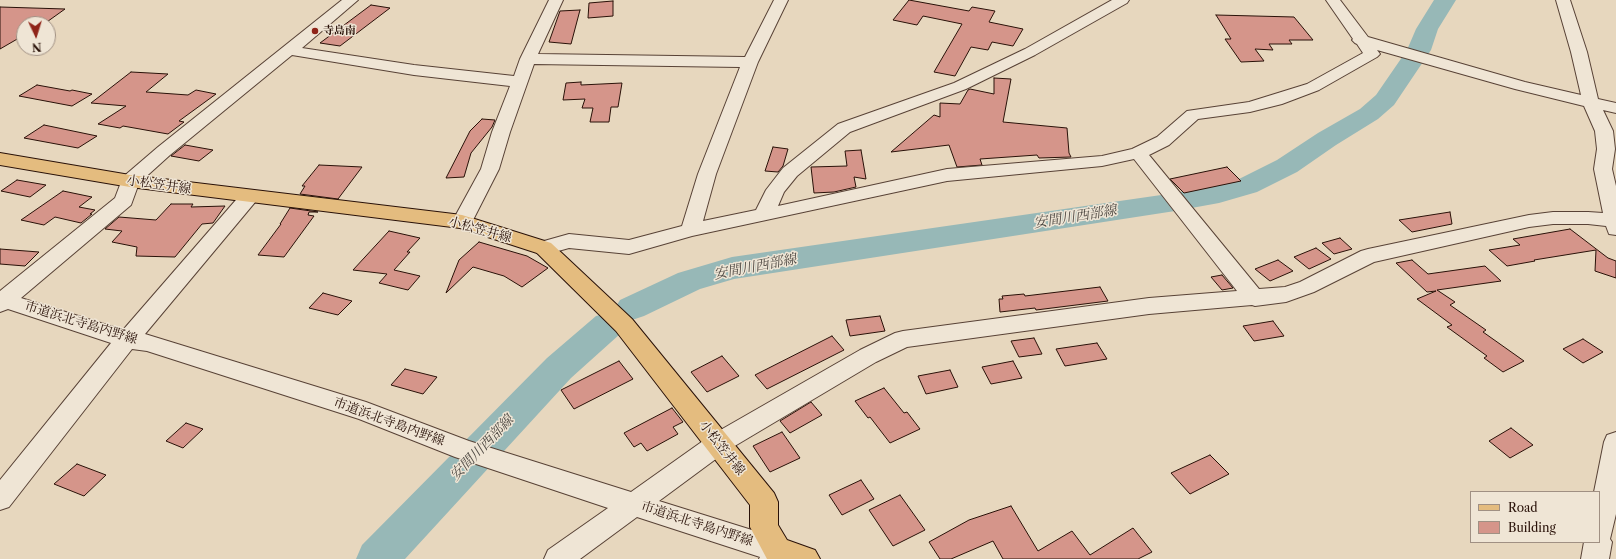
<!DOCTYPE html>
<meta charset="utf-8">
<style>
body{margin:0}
#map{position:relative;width:1616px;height:559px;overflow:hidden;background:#e7d7be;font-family:"Libre Caslon Text",serif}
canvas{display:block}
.legend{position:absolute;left:1470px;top:491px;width:130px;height:52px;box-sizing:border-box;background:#efe5d5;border:1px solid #a09083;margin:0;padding:5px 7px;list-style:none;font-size:12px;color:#291108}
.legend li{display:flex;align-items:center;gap:8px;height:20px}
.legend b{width:20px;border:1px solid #a09083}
.north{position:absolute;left:16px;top:16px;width:40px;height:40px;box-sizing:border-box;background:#efe5d5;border:1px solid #a09083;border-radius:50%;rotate:176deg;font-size:11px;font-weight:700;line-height:16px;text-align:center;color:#291108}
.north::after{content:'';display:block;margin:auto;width:14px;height:18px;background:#8f2418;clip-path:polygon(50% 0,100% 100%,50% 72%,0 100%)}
</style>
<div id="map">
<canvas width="1616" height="559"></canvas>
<ul class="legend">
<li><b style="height:5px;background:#e4bc7f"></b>Road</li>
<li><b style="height:11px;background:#d5958a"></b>Building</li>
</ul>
<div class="north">N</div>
</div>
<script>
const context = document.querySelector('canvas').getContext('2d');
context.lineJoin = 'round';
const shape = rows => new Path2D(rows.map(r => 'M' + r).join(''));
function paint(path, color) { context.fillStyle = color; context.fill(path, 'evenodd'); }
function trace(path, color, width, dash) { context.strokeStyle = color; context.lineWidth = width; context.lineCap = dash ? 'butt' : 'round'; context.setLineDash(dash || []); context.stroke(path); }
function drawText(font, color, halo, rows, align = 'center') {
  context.font = font + ' "Libre Caslon Text","Noto Serif JP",serif'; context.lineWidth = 3; context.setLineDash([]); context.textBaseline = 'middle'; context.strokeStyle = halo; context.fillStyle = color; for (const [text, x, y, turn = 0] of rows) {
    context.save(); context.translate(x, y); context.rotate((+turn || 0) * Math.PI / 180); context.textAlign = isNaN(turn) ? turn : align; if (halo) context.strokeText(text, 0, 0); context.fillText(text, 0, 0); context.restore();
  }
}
paint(shape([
 [1434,0,1456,0,1438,29,1431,50,1394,105,1378,119,1336,145,1297,172,1257,192,1219,203,1175,211,734,279,700,289,644,316,632,320,620,316,615,308,620,300,678,273,732,257,1175,193,1217,185,1237,180,1277,160,1318,133,1360,109,1376,95,1407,50,1416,29,1434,0],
 [608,313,620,316,625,325,620,334,571,378,405,559,356,559,362,545,547,358,596,316,608,313]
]), '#97b8b7');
const building = shape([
 [909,0,969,11,972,7,995,11,989,22,1023,29,1013,46,992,42,988,50,971,47,955,76,934,72,962,24,923,16,917,25,893,20,909,0],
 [613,1,613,16,588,18,589,3,613,1],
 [371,5,390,8,340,46,320,43,371,5],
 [0,7,65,9,44,24,24,24,24,38,19,38,0,49,0,7],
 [580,10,571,44,549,42,560,11,580,10],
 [1216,15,1294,17,1313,40,1289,40,1292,44,1269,44,1273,50,1255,49,1264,61,1241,62,1225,39,1231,39,1216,15],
 [131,72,168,74,146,92,188,95,196,90,216,94,179,121,184,122,168,134,123,126,120,128,98,124,126,106,91,103,131,72],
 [994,78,1011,79,1003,122,1067,128,1069,153,1071,157,1039,158,1037,155,980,159,982,165,957,167,949,145,891,152,934,115,940,117,940,103,960,104,968,90,970,89,994,94,994,78],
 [581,82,581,85,622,83,618,107,611,107,609,122,590,122,593,108,582,108,585,99,563,100,566,83,581,82],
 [37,85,70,91,72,90,92,94,72,106,19,96,37,85],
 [482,119,495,120,492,127,471,153,464,177,446,178,470,131,482,119],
 [44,125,97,136,78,148,24,138,44,125],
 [185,145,213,150,199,161,171,156,185,145],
 [773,147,788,149,783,166,778,172,765,171,773,147],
 [861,150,866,179,854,177,856,187,834,192,814,193,811,167,847,166,845,151,861,150],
 [319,165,362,167,338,199,300,194,305,186,302,186,319,165],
 [1227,167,1241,181,1184,193,1170,179,1227,167],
 [17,180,46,185,30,197,1,191,17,180],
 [63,191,92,197,79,207,95,210,90,214,92,214,81,223,55,217,44,225,21,220,63,191],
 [171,204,193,204,191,207,225,206,213,223,202,224,175,257,136,256,137,247,112,242,122,231,105,229,119,217,156,220,171,204],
 [290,208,318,212,309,212,308,215,314,216,284,257,258,255,281,224,280,224,290,208],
 [1450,212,1452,224,1412,232,1399,220,1450,212],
 [1570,229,1608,258,1616,261,1616,278,1595,271,1596,250,1534,260,1535,261,1507,266,1489,250,1520,245,1513,239,1570,229],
 [389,231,420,238,407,252,410,252,394,270,420,276,408,290,379,283,387,274,353,270,389,231],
 [1340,238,1352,249,1334,254,1322,243,1340,238],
 [479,242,527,256,548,268,522,287,504,276,473,267,446,293,459,260,479,242],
 [1316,248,1331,259,1309,269,1294,257,1316,248],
 [0,249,39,252,25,266,0,264,0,249],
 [1278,260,1293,271,1270,281,1255,269,1278,260],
 [1412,260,1428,274,1485,266,1501,281,1437,290,1455,302,1450,305,1486,330,1483,332,1524,361,1503,372,1484,358,1487,356,1447,327,1452,325,1417,299,1436,291,1427,292,1396,263,1412,260],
 [1222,275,1233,288,1222,290,1211,277,1222,275],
 [1100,287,1108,301,1036,310,1035,308,1000,312,999,299,1003,299,1002,296,1024,294,1025,296,1100,287],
 [323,293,352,301,338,315,309,308,323,293],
 [880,316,885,331,850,336,846,320,880,316],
 [1273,321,1284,336,1254,341,1243,326,1273,321],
 [832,336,844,350,767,389,755,375,832,336],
 [1034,338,1042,354,1019,357,1011,341,1034,338],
 [1583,339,1603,352,1583,363,1563,349,1583,339],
 [1097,343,1107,359,1065,366,1056,349,1097,343],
 [722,356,739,376,707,392,691,372,722,356],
 [619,361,633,379,574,409,561,390,619,361],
 [1013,361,1022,378,991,384,982,367,1013,361],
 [405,369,437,377,423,394,391,385,405,369],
 [950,370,958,387,926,394,918,376,950,370],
 [884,388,904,413,907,412,920,429,890,443,870,417,868,418,855,401,884,388],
 [811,402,822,415,790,433,780,421,811,402],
 [672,408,683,422,673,427,678,434,647,451,641,443,634,447,624,433,672,408],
 [186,423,203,429,183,448,166,441,186,423],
 [1511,428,1533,445,1510,458,1489,441,1511,428],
 [782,432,800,458,770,472,753,446,782,432],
 [1210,455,1229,474,1190,494,1171,473,1210,455],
 [77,464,106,475,84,496,54,484,77,464],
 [861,480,874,499,842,515,829,495,861,480],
 [900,495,925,530,893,546,869,510,900,495],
 [1011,506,1038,551,1072,531,1090,555,1133,528,1152,552,1138,559,1003,559,993,541,951,559,940,559,929,542,969,520,1011,506]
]);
paint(building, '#d5958a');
trace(building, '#291108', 1);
const minor = shape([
 [342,0,358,0,302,48,414,65,514,76,520,59,549,0,563,0,538,54,745,57,774,0,788,0,758,62,716,174,703,221,756,210,766,190,783,168,838,124,954,83,1025,49,1112,0,1129,0,1127,3,1035,55,966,89,850,132,797,176,784,192,778,206,947,169,1102,156,1132,149,1157,137,1187,111,1249,102,1307,84,1363,53,1357,44,1355,43,1352,40,1353,39,1326,0,1340,0,1368,37,1525,82,1581,95,1571,52,1556,0,1570,0,1587,52,1598,99,1616,103,1616,113,1603,110,1613,131,1615,149,1612,169,1616,186,1616,235,1609,234,1606,226,1588,224,1553,224,1529,227,1374,262,1314,292,1286,302,1255,306,1252,305,1149,314,907,347,876,362,728,450,659,501,787,541,791,550,787,559,759,559,760,557,637,517,580,559,544,559,548,550,608,508,455,457,359,419,147,351,132,349,9,507,0,510,0,480,111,343,8,309,0,312,0,291,115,198,123,177,158,147,342,0],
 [1377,50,1515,89,1584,106,1595,131,1597,149,1594,169,1603,213,1588,212,1553,212,1529,215,1368,249,1361,251,1300,282,1285,287,1259,289,1149,155,1169,145,1198,119,1250,112,1282,104,1319,90,1377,57,1380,54,1377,50],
 [292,55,414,75,510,86,492,132,481,169,452,222,455,226,462,228,469,226,472,222,499,169,510,132,534,64,740,67,698,174,682,226,629,240,569,234,537,243,534,248,537,253,544,255,569,248,629,254,692,236,947,181,1102,166,1134,159,1237,291,1149,298,903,331,895,333,860,350,710,436,631,492,469,441,366,402,145,334,256,201,258,197,256,193,249,191,242,193,123,330,21,298,131,205,139,183,170,155,292,55],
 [1616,432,1616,514,1610,539,1612,542,1609,559,1581,559,1584,542,1599,542,1599,492,1594,492,1604,442,1607,435,1616,432]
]);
const major = shape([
 [0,153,130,175,462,215,551,243,632,319,774,493,778,502,778,525,787,540,815,550,820,559,767,559,750,527,750,505,616,331,537,253,460,228,130,187,0,165,0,153]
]);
trace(minor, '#584236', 2);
trace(major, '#291108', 2);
paint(minor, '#efe5d5');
paint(major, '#e4bc7f');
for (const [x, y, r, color] of [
 [315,31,4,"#8f2418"]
]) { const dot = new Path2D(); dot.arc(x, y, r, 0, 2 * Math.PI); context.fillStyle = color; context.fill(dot); trace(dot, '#efe5d5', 1.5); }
drawText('bold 11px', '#291108', '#efe5d5', [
 ["寺島南",323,31]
], 'left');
drawText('13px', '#291108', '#efe5d5', [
 ["小松笠井線",159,185,8],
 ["小松笠井線",480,230,15],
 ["市道浜北寺島内野線",81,323,17],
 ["市道浜北寺島内野線",389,422,20],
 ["小松笠井線",722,448,52],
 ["市道浜北寺島内野線",697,524,18]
]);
drawText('italic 14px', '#504b45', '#efe5d5', [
 ["安間川西部線",1075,217,-9],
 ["安間川西部線",755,267,-11],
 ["安間川西部線",482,448,-46]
]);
</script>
